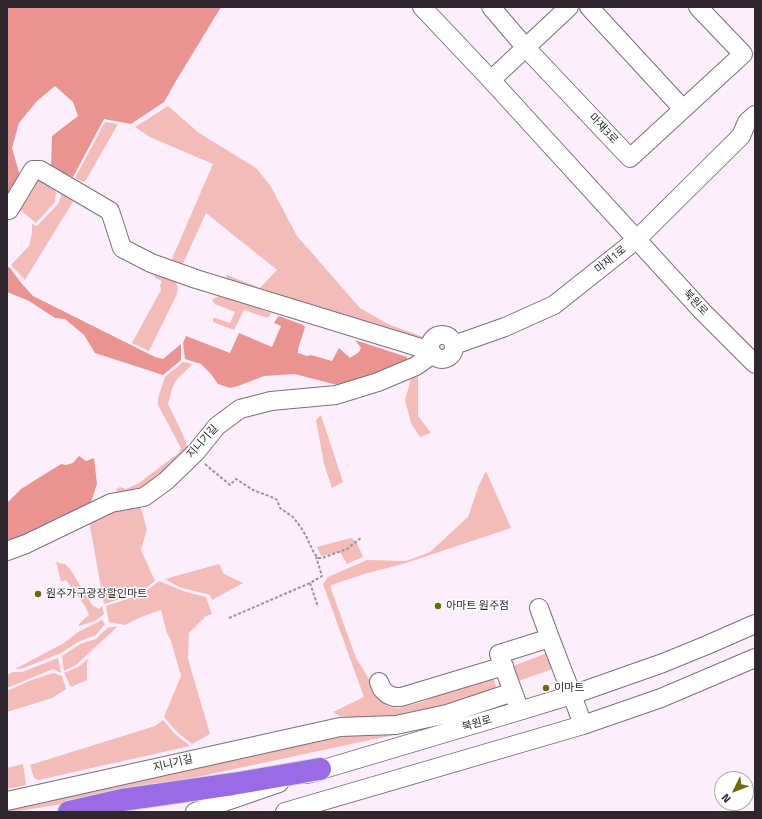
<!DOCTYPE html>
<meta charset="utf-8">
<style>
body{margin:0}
#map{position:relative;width:762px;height:819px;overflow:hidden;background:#fdeefc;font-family:"Titillium Web",sans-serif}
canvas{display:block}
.frame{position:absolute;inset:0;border:8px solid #2e282e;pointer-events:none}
.north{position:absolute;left:714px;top:771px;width:40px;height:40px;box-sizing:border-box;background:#fff;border:1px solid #aba9ab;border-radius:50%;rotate:227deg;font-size:11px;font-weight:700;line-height:16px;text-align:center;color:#2e282e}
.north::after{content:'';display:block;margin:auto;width:14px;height:18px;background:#706a04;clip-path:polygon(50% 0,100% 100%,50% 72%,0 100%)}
</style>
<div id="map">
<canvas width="762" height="819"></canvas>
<div class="frame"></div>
<div class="north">N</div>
</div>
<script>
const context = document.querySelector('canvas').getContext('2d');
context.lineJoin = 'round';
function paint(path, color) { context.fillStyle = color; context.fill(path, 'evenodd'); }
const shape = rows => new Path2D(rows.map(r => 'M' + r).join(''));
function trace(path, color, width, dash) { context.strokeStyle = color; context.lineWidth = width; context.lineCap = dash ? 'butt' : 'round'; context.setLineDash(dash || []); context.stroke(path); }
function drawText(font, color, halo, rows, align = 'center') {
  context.font = font + ' "Titillium Web","Noto Sans KR",sans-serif'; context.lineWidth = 3; context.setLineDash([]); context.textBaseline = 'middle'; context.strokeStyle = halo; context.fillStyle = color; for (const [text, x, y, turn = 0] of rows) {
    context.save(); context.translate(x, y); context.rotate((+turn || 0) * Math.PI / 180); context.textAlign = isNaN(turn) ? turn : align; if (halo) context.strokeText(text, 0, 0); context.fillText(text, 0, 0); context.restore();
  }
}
paint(shape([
 [168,106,199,133,256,168,270,185,297,236,360,308,388,324,423,337,428,343,225,279,227,275,260,288,277,270,206,213,181,268,164,261,168,259,171,261,213,164,150,137,135,127],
 [105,122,118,124,86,180,83,182,75,178],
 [39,176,42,177,56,192,55,202,36,223,18,208],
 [59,188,73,197,74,200,25,280,11,265,29,246,32,233,32,224,37,226,58,204,61,196],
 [154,272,175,281,178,288,177,294,149,351,132,343,161,290,160,285,162,281,155,278,153,274],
 [221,295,271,313,268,318,244,310,234,330,213,322,213,318,216,318,230,323,235,312,215,304,212,300,215,298],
 [183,362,193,364,178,378,173,386,168,404,183,435,189,451,146,489,119,494,116,489,120,487,126,489,139,483,180,452,181,448,158,405,158,398,165,377],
 [418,376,418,416,431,433,420,437,411,423,405,400,411,379],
 [321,415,343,482,332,488,324,464,316,420],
 [486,471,511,528,406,563,364,574,337,583,330,586,356,658,363,669,381,700,390,707,399,708,422,702,443,693,493,677,498,692,434,713,367,721,339,716,333,712,364,697,323,584,328,577,367,560,406,561,430,552,468,517,479,485],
 [140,505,147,529,141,550,155,581,145,589,124,598,104,604,89,521,115,509],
 [351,538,356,541,363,557,347,564,340,552,321,556,317,547],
 [56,561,59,563,65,564,70,569,92,605,99,609,102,606,104,614,95,621,79,626,79,624,89,615,85,606,66,580,61,582],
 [219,564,224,574,243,583,212,600,210,595,179,587,165,579],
 [159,581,183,591,206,597,212,614,206,616,189,633,188,659,210,734,192,744,177,732,164,717,181,676,171,641,166,630,161,610,141,617,125,625,109,622,106,606,142,594],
 [102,620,105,624,96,635,80,641,61,653,21,669,15,669,64,643,78,632],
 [118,626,76,665,64,671,62,656,80,644,96,639,107,628],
 [550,652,556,668,518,681,513,666],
 [58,658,61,673,53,669,7,688,7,675,13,672,22,672],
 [89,658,87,663,87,680,71,687,64,673,78,667],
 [53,673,62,676,66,689,52,698,7,712,7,691,29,681],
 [487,710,431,727,94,799,13,812,7,812,7,805,338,731],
 [163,720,175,734,190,746,38,780,34,778,30,765,155,726],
 [23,764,26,785,7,789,7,768]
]), '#f3bcb9');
paint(shape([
 [7,7,221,7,176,81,164,102,131,124,104,119,73,177,51,168,52,136,78,116,73,102,55,86,37,101,19,123,12,148,22,183,7,201],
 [7,266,10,268,22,284,33,296,155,357,163,359,181,344,181,360,163,375,95,353,84,335,65,319,55,318,29,301,7,292],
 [279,316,303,325,305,327,298,349,298,353,307,356,311,355,332,361,339,348,350,358,359,352,361,348,355,340,407,357,407,361,395,367,341,386,295,374,264,376,238,386,230,388,218,384,211,374,201,364,185,359,183,343,186,336,230,353,239,333,272,347,281,326,274,323,277,318],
 [79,456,86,461,94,458,97,484,91,502,48,528,7,544,7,503,21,489,61,464,66,465,73,463]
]), '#e99491');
const minor = shape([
 [422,7,491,80,703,312,755,364],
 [491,7,526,48,630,158,743,54,698,7],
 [589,7,683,109],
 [491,80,569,7],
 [9,210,33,170,40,170,110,211,122,248,151,263,196,279,431,351],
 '430 347a12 12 0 1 1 24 0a12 12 0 1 1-24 0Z',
 [454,345,505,327,554,305,636,240,741,136,747,122,755,115],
 [7,551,26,544,111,503,144,497,166,481,196,452,217,426,240,409,271,401,336,395,378,382,416,366,433,354],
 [539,608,550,638,572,695,583,725],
 [379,682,382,689,387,694,394,697,401,697,504,666],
 [517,703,499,654,550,638],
 [307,774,519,711,572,695,663,663,707,645,755,624],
 [7,801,340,727,396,725,447,714,513,692],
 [195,812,279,783],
 [285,812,583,725,661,698,755,658]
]);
const highway = shape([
 [69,812,122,800,233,784,320,769]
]);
trace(minor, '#7c6f7c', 20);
trace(highway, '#d9d8d9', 24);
trace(shape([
 [205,464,230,485,236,479,253,490,274,498,277,500,280,508,293,517,300,526,306,536,314,553,318,558,322,558,347,549,362,537],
 [310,583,318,607],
 [229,618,310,583,322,576,316,557]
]), '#9b919b', 2, [3, 2]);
trace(minor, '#fff', 18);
trace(highway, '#996ce5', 22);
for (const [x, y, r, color] of [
 [38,594,4,"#706a04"],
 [438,606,4,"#706a04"],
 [546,688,4,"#706a04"]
]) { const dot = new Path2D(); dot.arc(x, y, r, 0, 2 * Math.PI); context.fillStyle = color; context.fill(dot); trace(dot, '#fff', 1.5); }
drawText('11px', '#2e282e', '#fff', [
 ["마재3로",603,129,47],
 ["마재1로",611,260,-39],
 ["북원로",695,303,47],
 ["지니기길",203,442,-48],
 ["북원로",477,724,-16],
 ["지니기길",173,764,-13]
]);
drawText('11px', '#2e282e', '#fff', [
 ["원주가구광장할인마트",46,594],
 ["아마트 원주점",446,606],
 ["이마트",554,688]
], 'left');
</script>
